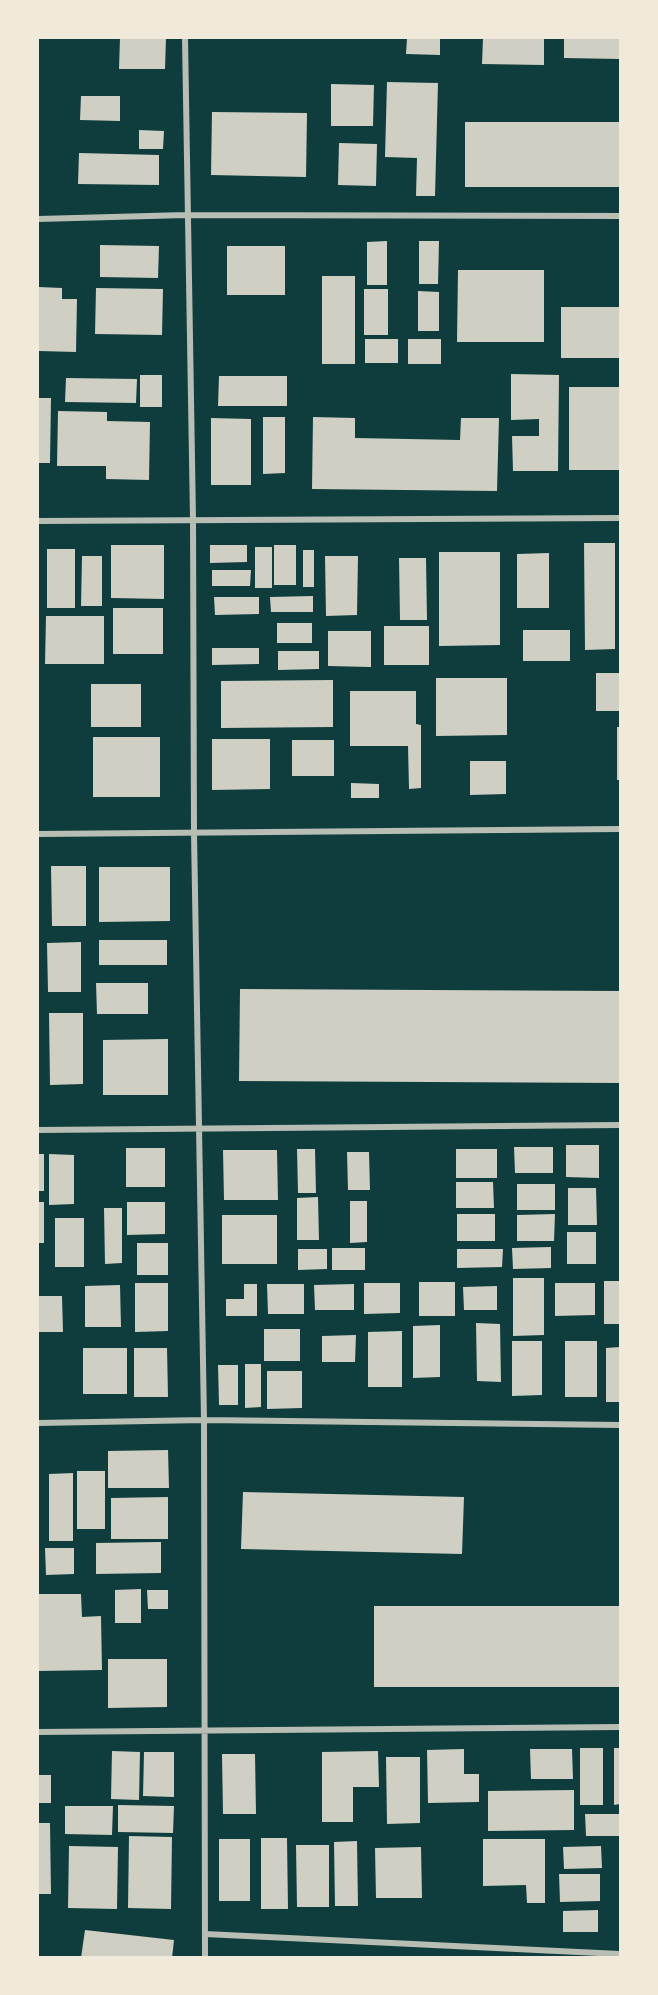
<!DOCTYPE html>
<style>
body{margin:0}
#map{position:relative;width:658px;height:1995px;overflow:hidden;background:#0f3d3e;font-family:Lato,sans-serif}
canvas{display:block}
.frame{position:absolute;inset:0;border:39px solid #f1e9da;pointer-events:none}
</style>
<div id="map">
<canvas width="658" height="1995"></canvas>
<div class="frame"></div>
</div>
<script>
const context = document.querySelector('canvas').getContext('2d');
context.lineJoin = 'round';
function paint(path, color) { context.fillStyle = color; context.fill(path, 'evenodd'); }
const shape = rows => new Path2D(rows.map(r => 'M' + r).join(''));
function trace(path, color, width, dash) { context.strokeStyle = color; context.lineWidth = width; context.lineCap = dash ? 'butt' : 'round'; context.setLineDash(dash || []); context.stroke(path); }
paint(shape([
 [120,38,166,38,165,69,119,69],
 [407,38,440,38,440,55,406,54],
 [483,38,544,38,544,65,482,64],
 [564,38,620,38,620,59,564,58],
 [387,82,438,83,435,196,416,196,417,158,385,157],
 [331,84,374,85,373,126,331,126],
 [81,96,120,96,120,121,80,120],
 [212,112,307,113,306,177,211,175],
 [465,122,620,122,620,187,465,187],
 [139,130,164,131,163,149,139,149],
 [339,143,377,144,376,186,338,185],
 [79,153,159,155,159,185,78,184],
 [387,241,387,285,367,285,367,242],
 [419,241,439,241,438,284,419,284],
 [100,245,159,246,158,278,100,277],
 [227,246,285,246,285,295,227,295],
 [458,270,544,270,544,342,457,342],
 [322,276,355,276,355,364,322,364],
 [38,287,62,288,62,299,77,299,76,352,39,351],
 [96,288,163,289,162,335,95,334],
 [364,289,388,289,388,335,364,335],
 [418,291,439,292,439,331,418,331],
 [561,307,620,307,620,358,561,358],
 [365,339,398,339,398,363,365,363],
 [408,339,441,339,441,364,408,364],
 [511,374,559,375,558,471,513,471,512,436,539,436,539,419,511,420],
 [140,375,162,375,162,407,140,407],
 [219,376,287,376,287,406,218,406],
 [66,378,137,379,136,403,65,402],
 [569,387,620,387,620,470,569,470],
 [38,398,51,398,50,463,38,463],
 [58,411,107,412,107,421,150,422,149,480,106,479,106,466,57,466],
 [263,417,285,417,285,473,263,474],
 [313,417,355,418,355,438,460,440,461,418,499,418,497,491,312,489],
 [211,418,251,419,251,485,211,485],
 [584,543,615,543,615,649,585,650],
 [111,545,164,545,164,599,111,598],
 [210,545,247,545,247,562,210,563],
 [274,545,296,545,296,585,274,585],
 [255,547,272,547,272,588,255,588],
 [47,549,75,549,75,608,47,608],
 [303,550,314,550,314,587,303,587],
 [439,552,500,552,500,645,439,646],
 [549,553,549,608,517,608,517,554],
 [82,556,102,556,102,606,81,606],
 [325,556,358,556,357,615,326,616],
 [399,558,426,558,427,620,400,620],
 [212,570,251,570,250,586,212,586],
 [313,596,313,612,271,612,270,597],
 [214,597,259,597,259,614,215,615],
 [113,608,163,608,163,654,113,654],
 [46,616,104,616,104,664,45,664],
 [277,623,312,623,312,643,277,643],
 [384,626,429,626,429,665,384,665],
 [523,630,570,630,570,661,523,661],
 [328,631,371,631,371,667,328,666],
 [212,648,259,648,259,664,212,665],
 [278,651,319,651,319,669,278,670],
 [596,673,620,673,620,711,596,711],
 [436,678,507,678,507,735,436,736],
 [333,680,333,727,221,728,221,681],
 [91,684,141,684,141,727,91,727],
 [350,691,416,691,416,724,421,725,421,788,409,789,408,746,350,746],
 [617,727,620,727,620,780,617,780],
 [93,737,160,737,160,797,93,797],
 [212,739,270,739,270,789,212,790],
 [292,740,334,740,334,776,292,776],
 [470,761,506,761,506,794,470,795],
 [351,783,379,784,379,798,351,798],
 [51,866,86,866,86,926,52,926],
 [99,867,170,867,170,921,99,922],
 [99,940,167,940,167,965,99,965],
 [81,942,81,992,48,992,47,943],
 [96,983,148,983,148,1014,97,1014],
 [240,989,620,991,620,1083,239,1081],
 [49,1013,83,1013,83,1084,50,1085],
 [168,1039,168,1095,103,1095,103,1040],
 [566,1145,599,1145,599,1178,566,1177],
 [514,1147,553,1147,553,1173,515,1173],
 [126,1148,165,1148,165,1187,126,1187],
 [297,1149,315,1149,316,1193,298,1193],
 [456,1149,497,1149,497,1178,456,1178],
 [223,1150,277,1150,278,1200,224,1200],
 [347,1152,369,1152,370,1190,348,1190],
 [38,1154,44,1154,44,1191,38,1191],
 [49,1154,74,1155,74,1204,49,1205],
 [456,1182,493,1182,494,1208,456,1208],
 [517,1184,555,1184,555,1210,517,1210],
 [568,1188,596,1188,597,1225,568,1225],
 [318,1197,319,1240,297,1240,297,1198],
 [350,1201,367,1201,367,1242,350,1243],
 [38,1202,44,1202,44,1243,38,1243],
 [127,1202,165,1202,165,1234,127,1235],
 [104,1208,122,1208,122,1263,105,1264],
 [457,1214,495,1214,495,1241,457,1241],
 [555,1214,554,1241,517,1241,517,1215],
 [222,1215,277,1215,277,1264,222,1264],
 [55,1218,84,1218,84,1267,55,1267],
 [567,1232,596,1232,596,1264,567,1264],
 [137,1243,168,1243,168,1275,137,1275],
 [551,1247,551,1268,513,1269,512,1248],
 [332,1248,365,1248,365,1270,332,1270],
 [298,1249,327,1249,327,1269,298,1270],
 [457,1249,503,1249,502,1267,457,1268],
 [513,1278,544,1278,544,1335,513,1336],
 [604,1281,620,1281,620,1324,604,1324],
 [419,1282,455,1282,455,1316,419,1316],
 [135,1283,168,1283,168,1331,135,1332],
 [364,1283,400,1283,400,1313,364,1314],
 [555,1283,595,1283,595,1315,555,1316],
 [244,1284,257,1284,257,1316,226,1316,226,1299,244,1299],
 [267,1284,304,1284,304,1314,268,1314],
 [354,1284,354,1310,315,1310,314,1285],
 [120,1285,121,1327,85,1327,85,1286],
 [497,1286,497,1310,464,1310,463,1287],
 [38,1296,62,1296,63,1332,38,1332],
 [476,1323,500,1324,501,1382,477,1381],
 [440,1325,440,1377,413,1378,413,1326],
 [264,1329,300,1329,300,1361,264,1361],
 [402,1331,402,1387,368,1387,368,1332],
 [356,1335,355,1362,322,1362,322,1336],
 [512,1341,542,1341,542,1395,512,1396],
 [565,1341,597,1341,597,1397,565,1397],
 [620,1347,620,1402,606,1402,606,1348],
 [83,1348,127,1348,127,1394,83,1394],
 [134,1348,167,1348,168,1397,134,1397],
 [245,1364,261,1364,261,1407,245,1408],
 [218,1365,238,1365,238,1405,219,1405],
 [267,1371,302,1371,302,1408,267,1409],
 [168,1450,169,1488,108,1488,108,1451],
 [77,1471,105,1471,105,1529,77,1529],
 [73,1473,73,1541,49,1541,49,1474],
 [243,1492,464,1497,462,1554,241,1549],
 [168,1497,168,1539,111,1539,111,1498],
 [161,1542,161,1573,96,1574,96,1543],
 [45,1548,74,1548,74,1574,46,1575],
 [141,1589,141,1623,115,1623,115,1590],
 [147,1590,168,1590,168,1609,148,1609],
 [38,1594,81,1594,82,1617,101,1616,102,1670,38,1671],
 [374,1606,620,1606,620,1687,374,1687],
 [108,1659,167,1659,167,1707,108,1708],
 [580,1748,603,1748,603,1805,580,1805],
 [614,1748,620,1748,620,1804,614,1805],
 [464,1749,464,1774,479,1774,479,1802,428,1803,427,1750],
 [530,1749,572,1749,573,1779,531,1779],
 [112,1751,140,1752,139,1800,111,1799],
 [378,1751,379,1787,353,1787,353,1822,322,1822,322,1752],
 [144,1752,174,1752,174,1797,143,1796],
 [222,1754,255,1754,256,1814,223,1814],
 [386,1757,420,1757,420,1823,387,1824],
 [38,1775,51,1775,51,1803,38,1803],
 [574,1790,574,1830,488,1831,488,1791],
 [118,1805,174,1806,173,1833,118,1832],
 [65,1806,113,1806,112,1835,65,1834],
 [585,1814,620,1814,620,1836,586,1836],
 [38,1823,50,1823,51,1894,38,1894],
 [129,1836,172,1837,171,1909,128,1908],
 [261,1838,287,1838,288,1909,261,1909],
 [219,1839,250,1839,250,1901,219,1901],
 [483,1839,545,1839,545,1903,527,1903,526,1885,483,1886],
 [357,1841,358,1906,335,1906,334,1842],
 [296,1845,329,1845,329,1907,297,1907],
 [69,1846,118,1847,117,1909,68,1908],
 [601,1846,602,1868,564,1869,563,1847],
 [421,1847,422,1898,376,1898,375,1848],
 [559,1874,600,1874,600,1901,560,1902],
 [598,1910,598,1932,563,1932,563,1911],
 [85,1930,174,1940,172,1958,81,1958]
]), '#cfcfc3');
trace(shape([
 [185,38,193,519,194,833,204,1420,205,1958],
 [38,219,186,215,620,216],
 [38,521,620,518],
 [38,834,620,829],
 [38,1130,620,1125],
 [38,1423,204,1420,620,1425],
 [38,1732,620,1727],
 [205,1934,620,1954]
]), '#b8beb3', 6);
</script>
